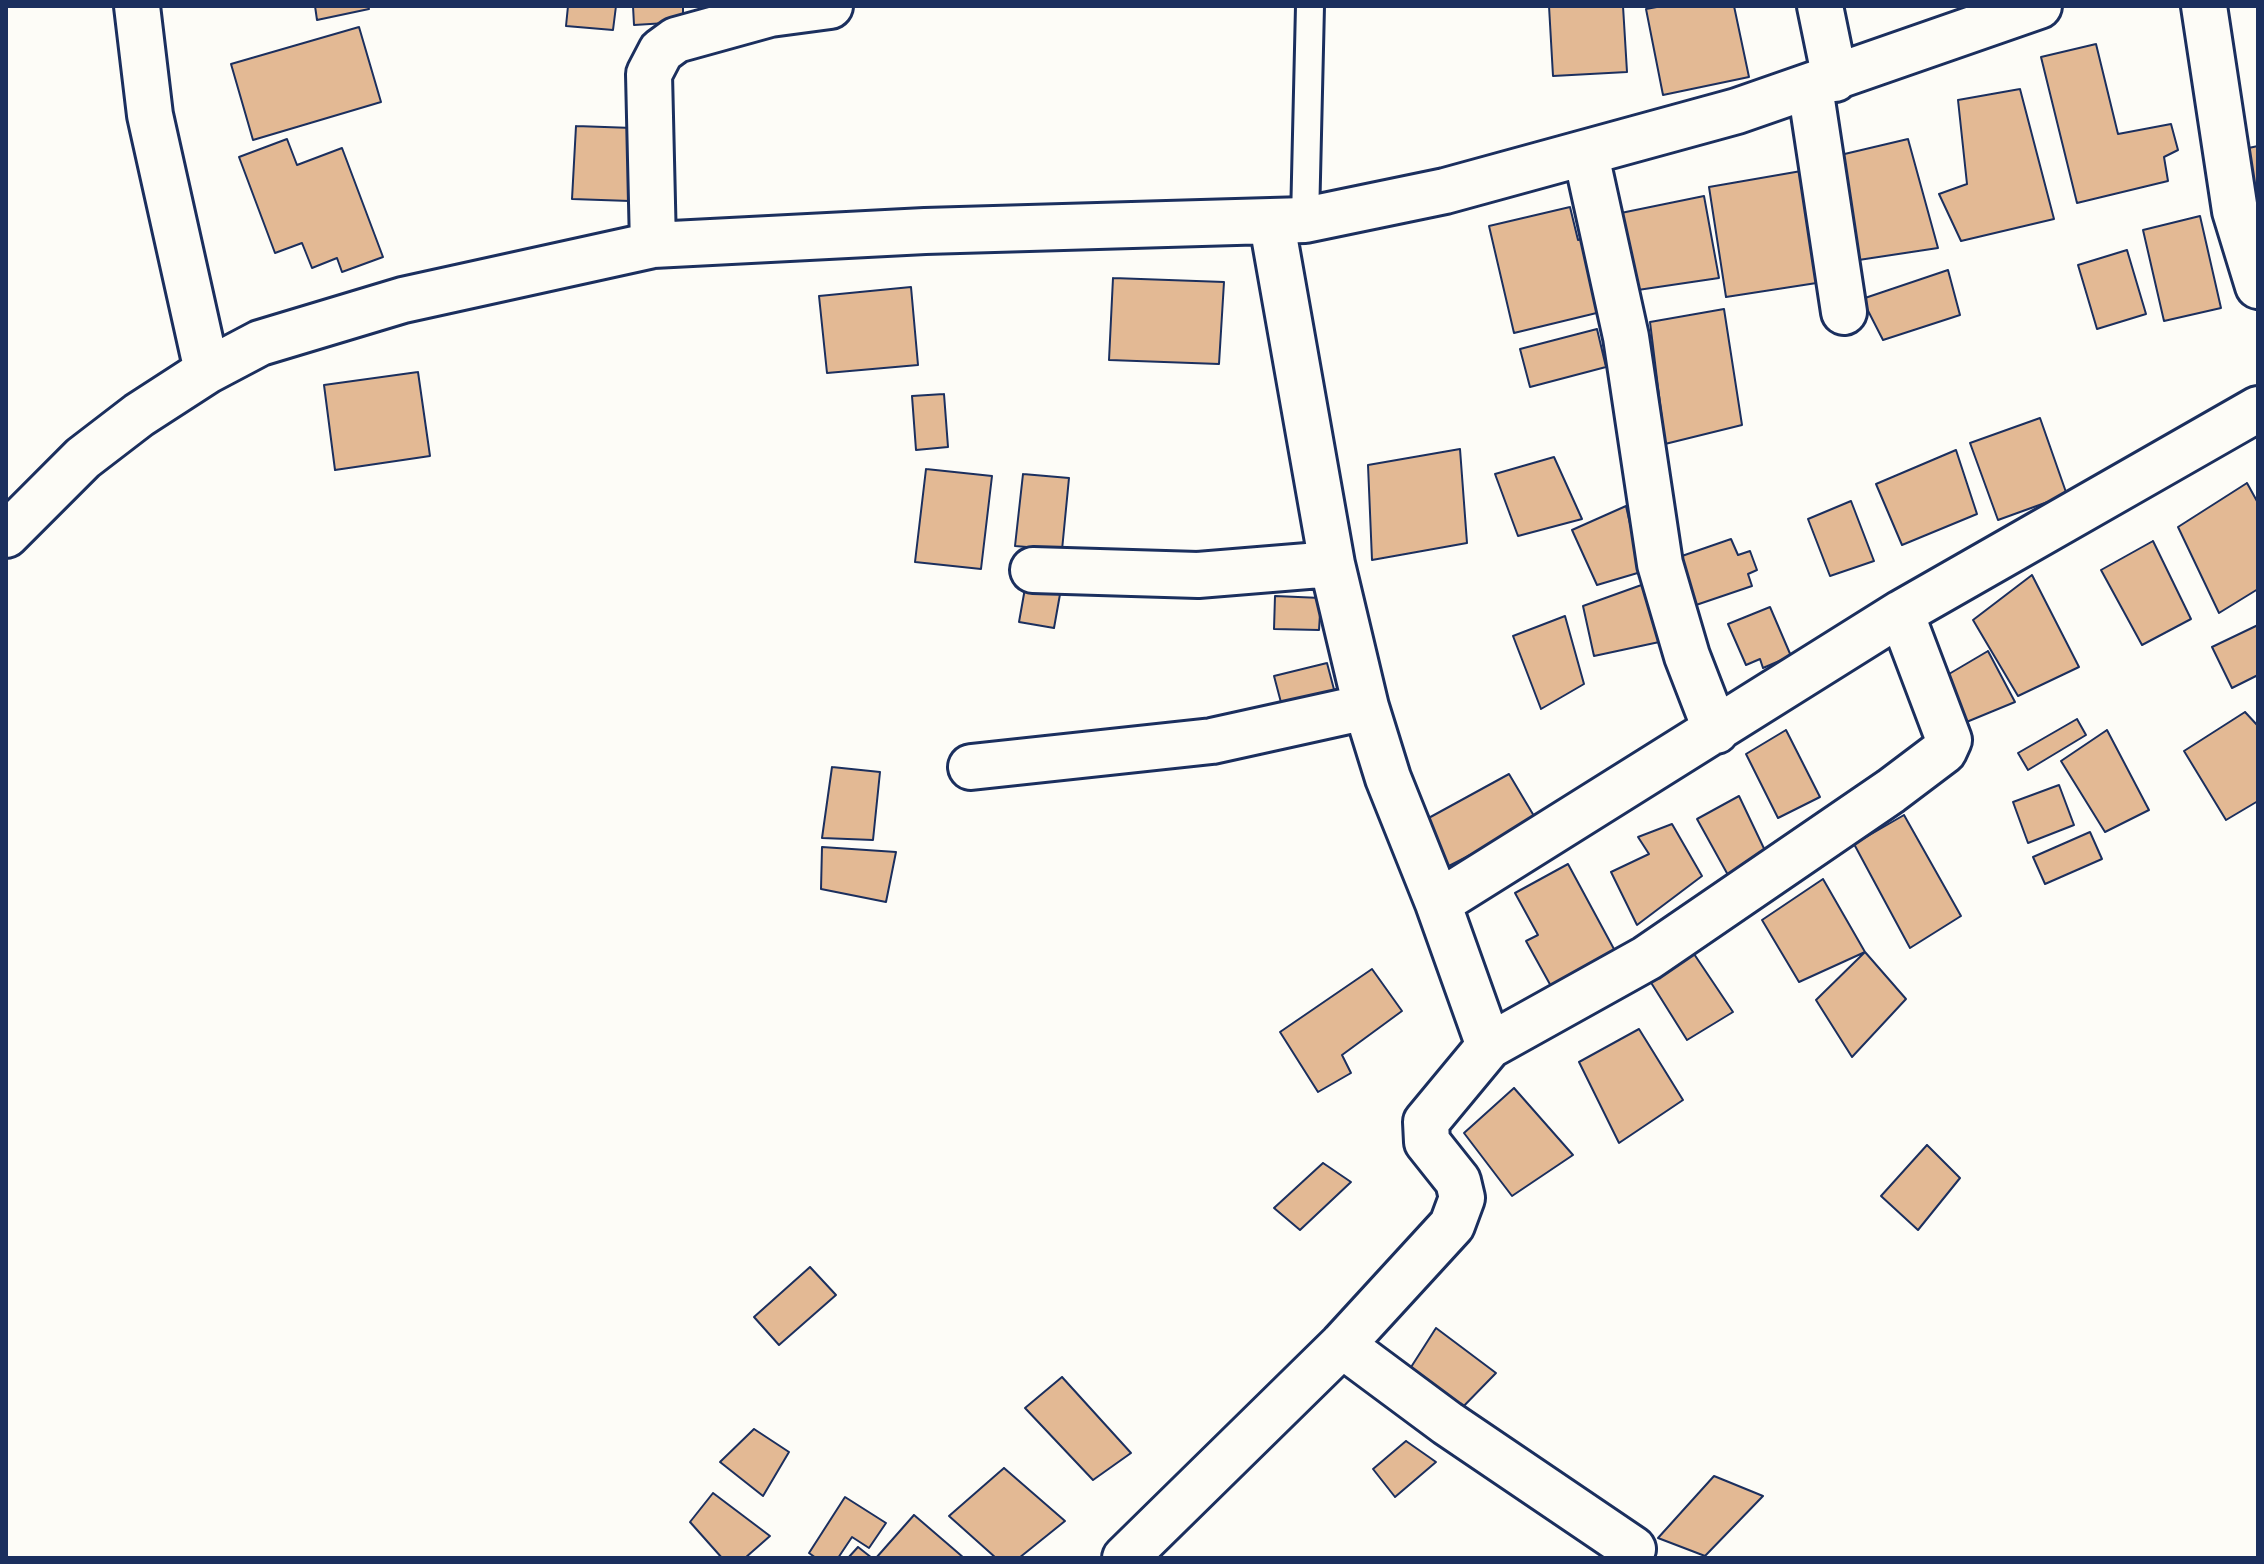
<!DOCTYPE html>
<style>
body{margin:0}
#map{position:relative;width:2264px;height:1564px;overflow:hidden;background:#fdfcf7;font-family:"Gochi Hand",sans-serif}
canvas{display:block}
.frame{position:absolute;inset:0;border:8px solid #1b2f5e;pointer-events:none}
</style>
<div id="map">
<canvas width="2264" height="1564"></canvas>
<div class="frame"></div>
</div>
<script>
const context = document.querySelector('canvas').getContext('2d');
context.lineJoin = 'round';
function paint(path, color) { context.fillStyle = color; context.fill(path, 'evenodd'); }
const shape = rows => new Path2D(rows.map(r => 'M' + r).join(''));
function trace(path, color, width, dash) { context.strokeStyle = color; context.lineWidth = width; context.lineCap = dash ? 'butt' : 'round'; context.setLineDash(dash || []); context.stroke(path); }
const building = shape([
 [315,6,368,6,369,9,317,20,315,6],
 [568,6,616,6,613,30,566,26,568,6],
 [633,6,683,6,683,22,634,25,633,6],
 [1549,6,1623,6,1627,72,1553,76,1549,6],
 [1662,6,1734,6,1749,77,1663,95,1646,9,1662,6],
 [359,27,381,102,253,140,231,64,359,27],
 [2096,44,2118,134,2171,124,2178,150,2164,157,2168,181,2077,203,2041,57,2096,44],
 [2020,89,2054,219,1961,241,1939,194,1967,184,1958,100,2020,89],
 [576,126,633,128,630,201,572,199,576,126],
 [287,139,297,165,342,148,383,257,342,272,337,258,312,268,302,243,275,253,239,157,287,139],
 [1908,139,1938,248,1852,261,1836,156,1908,139],
 [2258,146,2258,208,2252,209,2239,150,2258,146],
 [1807,170,1823,282,1726,297,1709,187,1807,170],
 [1704,196,1719,278,1631,291,1616,214,1704,196],
 [1570,207,1578,240,1592,237,1609,310,1514,333,1489,226,1570,207],
 [2200,216,2221,308,2164,321,2143,230,2200,216],
 [2127,250,2146,314,2097,329,2078,265,2127,250],
 [1948,270,1960,315,1883,340,1862,299,1948,270],
 [1113,278,1224,282,1219,364,1109,360,1113,278],
 [911,287,918,365,827,373,819,296,911,287],
 [1724,309,1742,425,1665,444,1650,322,1724,309],
 [1597,329,1606,367,1530,387,1520,349,1597,329],
 [418,372,430,456,335,470,324,385,418,372],
 [944,394,948,447,916,450,912,396,944,394],
 [2040,418,2067,495,1998,520,1970,443,2040,418],
 [1460,449,1467,543,1372,560,1368,465,1460,449],
 [1956,450,1977,514,1902,545,1876,484,1956,450],
 [1554,457,1582,519,1518,536,1495,474,1554,457],
 [926,469,992,476,981,569,915,562,926,469],
 [1023,474,1069,478,1062,550,1015,546,1023,474],
 [2247,483,2258,503,2258,589,2219,613,2178,527,2247,483],
 [1851,501,1874,561,1830,576,1808,519,1851,501],
 [1626,506,1641,572,1597,585,1572,530,1626,506],
 [1731,539,1738,555,1750,551,1757,570,1748,574,1752,586,1696,605,1679,557,1731,539],
 [2153,541,2191,619,2142,645,2101,570,2153,541],
 [2032,575,2079,667,2018,696,1973,620,2032,575],
 [1027,577,1062,583,1054,628,1019,622,1027,577],
 [1647,583,1664,641,1594,656,1583,606,1647,583],
 [1275,596,1321,598,1319,630,1274,629,1275,596],
 [1770,607,1791,656,1763,668,1760,659,1746,665,1728,624,1770,607],
 [1565,616,1584,684,1541,709,1513,636,1565,616],
 [2258,625,2258,675,2232,688,2212,647,2258,625],
 [1988,651,2015,702,1952,728,1932,684,1988,651],
 [1327,663,1336,697,1283,710,1274,676,1327,663],
 [2245,712,2258,726,2258,801,2226,820,2184,751,2245,712],
 [2077,719,2086,735,2028,770,2018,753,2077,719],
 [1786,730,1820,797,1778,818,1746,754,1786,730],
 [2107,730,2149,810,2105,832,2061,761,2107,730],
 [832,767,880,772,873,840,822,838,832,767],
 [1509,774,1537,821,1441,870,1414,826,1509,774],
 [2059,785,2074,825,2028,843,2013,802,2059,785],
 [1739,796,1769,859,1728,875,1697,819,1739,796],
 [1904,815,1961,916,1910,948,1854,844,1904,815],
 [1672,824,1702,876,1637,925,1611,872,1649,854,1638,837,1672,824],
 [2090,832,2102,859,2045,884,2033,857,2090,832],
 [822,847,896,852,886,902,821,889,822,847],
 [1568,864,1621,962,1557,997,1526,941,1538,935,1515,893,1568,864],
 [1823,879,1865,952,1799,982,1762,920,1823,879],
 [1690,948,1733,1012,1687,1040,1650,981,1690,948],
 [1865,952,1906,999,1852,1057,1816,1000,1865,952],
 [1372,969,1402,1011,1342,1055,1351,1073,1318,1092,1280,1032,1372,969],
 [1639,1029,1683,1100,1619,1143,1579,1062,1639,1029],
 [1514,1088,1573,1155,1512,1196,1464,1133,1514,1088],
 [1927,1145,1960,1178,1918,1230,1881,1196,1927,1145],
 [1323,1163,1351,1182,1300,1230,1274,1208,1323,1163],
 [810,1267,836,1295,779,1345,754,1317,810,1267],
 [1436,1328,1496,1373,1455,1415,1406,1375,1436,1328],
 [1062,1377,1131,1453,1093,1480,1025,1408,1062,1377],
 [754,1429,789,1452,763,1496,720,1462,754,1429],
 [1406,1441,1436,1462,1395,1497,1373,1469,1406,1441],
 [1004,1468,1065,1521,1019,1558,996,1558,949,1516,1004,1468],
 [1714,1476,1763,1496,1705,1556,1658,1538,1714,1476],
 [713,1493,770,1536,745,1558,722,1558,690,1522,713,1493],
 [845,1497,886,1523,869,1548,852,1537,838,1558,816,1558,809,1553,845,1497],
 [914,1515,964,1558,876,1558,914,1515],
 [858,1547,872,1558,848,1558,858,1547]
]);
paint(building, '#e3b994');
trace(building, '#1b2f5e', 2);
const service = shape([
 [1305,220,1310,6]
]);
const minor = shape([
 [137,6,150,115,207,371],
 [1820,6,1835,79],
 [2204,6,2235,211,2258,286],
 [1810,87,1844,312],
 [1586,155,1626,337,1660,564,1687,656,1716,731],
 [1272,224,1332,564,1366,707,1388,778,1438,903,1489,1046],
 [653,245,649,74,661,51,676,40,770,14,830,6],
 [6,535,83,458,139,415,207,371,260,343,403,300,653,245,925,231,1305,220,1445,191,1737,111,2039,6],
 [1033,570,1198,575,1332,564],
 [1901,613,2258,409],
 [971,767,1212,741,1366,707],
 [1342,1345,1447,1423,1633,1549],
 [1125,1558,1342,1345,1452,1225,1462,1198,1458,1181,1427,1142,1426,1122,1489,1046,1647,958,1891,791,1944,751,1949,740,1901,613,1438,903]
]);
trace(service, '#1b2f5e', 32);
trace(minor, '#1b2f5e', 50);
trace(service, '#fdfcf7', 26);
trace(minor, '#fdfcf7', 44);
</script>
